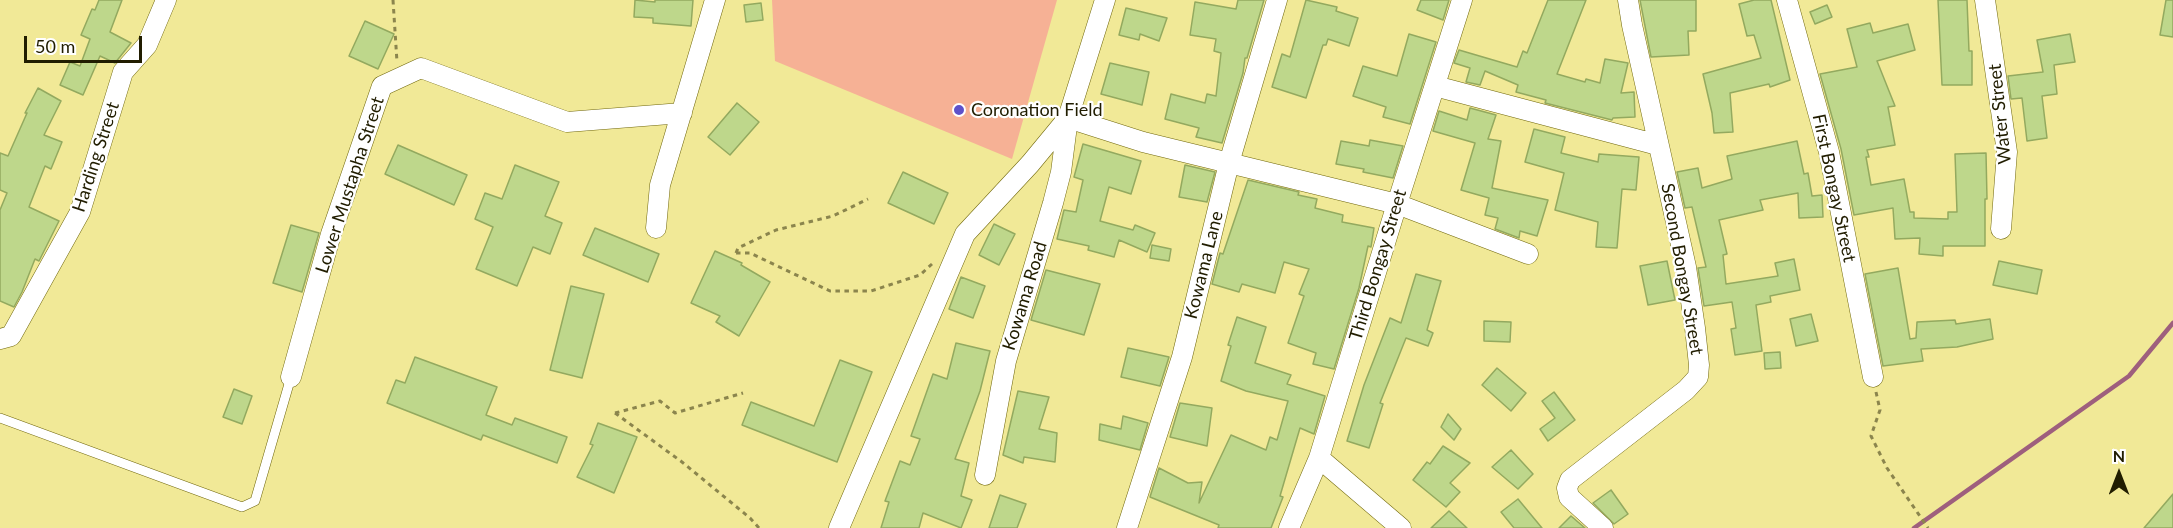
<!DOCTYPE html>
<style>
body{margin:0}
#map{position:relative;width:2173px;height:528px;overflow:hidden;background:#f1e997;font-family:Lato,sans-serif}
canvas{display:block}
.north{position:absolute;left:2089px;top:444px;width:60px;height:60px;-webkit-text-stroke:4px #fff;paint-order:stroke;rotate:0deg;font-size:16px;font-weight:700;line-height:24px;text-align:center;color:#211d00}
.north::after{content:'';display:block;margin:auto;width:21px;height:27px;background:#211d00;clip-path:polygon(50% 0,100% 100%,50% 72%,0 100%)}
.scale{position:absolute;left:24px;top:36px;width:118px;height:27px;box-sizing:border-box;border:3px solid #211d00;border-top:0;padding-left:8px;font-size:18px;line-height:21px;white-space:nowrap;color:#211d00;-webkit-text-stroke:4px #fff;paint-order:stroke}
</style>
<div id="map">
<canvas width="2173" height="528"></canvas>
<div class="north">N</div>
<div class="scale">50 m</div>
</div>
<script>
const context = document.querySelector('canvas').getContext('2d');
context.lineJoin = 'round';
function paint(path, color) { context.fillStyle = color; context.fill(path, 'evenodd'); }
const shape = rows => new Path2D(rows.map(r => 'M' + r).join(''));
function trace(path, color, width, dash) { context.strokeStyle = color; context.lineWidth = width; context.lineCap = dash ? 'butt' : 'round'; context.setLineDash(dash || []); context.stroke(path); }
function drawText(font, color, halo, rows, align = 'center') {
  context.font = font + ' Lato,sans-serif'; context.lineWidth = 4.5; context.setLineDash([]); context.textBaseline = 'middle'; context.strokeStyle = halo; context.fillStyle = color; for (const [text, x, y, turn = 0] of rows) {
    context.save(); context.translate(x, y); context.rotate((+turn || 0) * Math.PI / 180); context.textAlign = isNaN(turn) ? turn : align; if (halo) context.strokeText(text, 0, 0); context.fillText(text, 0, 0); context.restore();
  }
}
paint(shape([
 [772,0,1057,0,1012,159,775,61]
]), '#f6b195');
trace(shape([
 [1914,528,2129,376,2173,323]
]), '#9e5f7d', 4.5);
const building = shape([
 [99,0,122,0,110,32,131,43,115,63,100,56,83,95,60,85,70,62,80,66,90,39,81,35,92,9,95,10,99,0],
 [635,0,655,2,655,0,693,0,691,26,653,23,653,18,634,17,635,0],
 [1238,0,1264,0,1247,58,1245,58,1243,73,1222,143,1196,137,1199,128,1165,119,1171,94,1205,103,1207,94,1216,96,1221,53,1214,51,1216,39,1190,35,1195,2,1236,9,1238,0],
 [1306,0,1337,7,1336,11,1358,18,1349,46,1328,39,1326,45,1323,45,1306,98,1272,87,1282,54,1290,57,1306,0],
 [1421,0,1449,0,1443,20,1417,10,1421,0],
 [1548,0,1586,0,1557,74,1585,82,1586,79,1600,83,1605,59,1628,63,1621,93,1634,92,1635,117,1613,118,1612,120,1545,103,1546,100,1516,92,1518,85,1485,71,1480,85,1466,82,1470,68,1454,63,1459,50,1517,67,1523,51,1527,53,1548,0],
 [1640,0,1696,0,1696,31,1688,31,1689,55,1651,57,1640,0],
 [1754,0,1771,0,1790,80,1770,87,1769,84,1730,93,1733,132,1714,133,1712,113,1703,74,1761,58,1754,35,1747,36,1739,4,1754,0],
 [1938,0,1967,0,1969,51,1972,51,1972,85,1942,85,1938,0],
 [2166,0,2173,0,2173,37,2160,35,2166,0],
 [761,3,763,20,746,22,744,5,761,3],
 [1827,5,1832,17,1815,24,1810,12,1827,5],
 [1126,8,1167,18,1159,41,1140,34,1139,40,1119,35,1126,8],
 [365,21,394,34,378,69,349,56,365,21],
 [1870,23,1873,33,1908,24,1915,50,1877,61,1895,106,1888,107,1895,145,1867,150,1869,157,1866,157,1871,185,1904,179,1910,212,1914,212,1914,218,1948,219,1948,212,1957,212,1955,154,1986,153,1987,199,1985,199,1985,246,1943,246,1943,256,1919,254,1920,238,1895,239,1893,208,1854,215,1841,149,1820,74,1857,67,1847,29,1870,23],
 [1409,34,1436,42,1410,124,1383,117,1386,107,1353,96,1363,66,1397,76,1409,34],
 [2070,34,2075,62,2054,65,2057,94,2042,96,2047,138,2027,141,2022,98,2011,99,2008,76,2043,72,2037,40,2070,34],
 [1110,63,1149,72,1142,105,1101,94,1110,63],
 [38,88,61,101,44,135,62,142,51,169,45,166,29,207,59,221,39,261,35,259,22,292,14,307,0,301,0,210,7,193,0,190,0,153,8,156,27,113,25,113,38,88],
 [737,103,759,122,730,155,708,137,737,103],
 [1470,108,1496,115,1488,139,1501,141,1492,188,1548,200,1537,236,1520,231,1519,238,1495,229,1498,218,1485,215,1489,198,1461,190,1475,143,1433,131,1439,111,1467,120,1470,108],
 [1534,129,1565,137,1561,153,1598,162,1599,154,1639,157,1636,190,1622,189,1617,248,1596,247,1598,222,1555,210,1564,173,1525,162,1534,129],
 [1370,140,1403,146,1393,178,1363,172,1364,169,1336,164,1341,141,1369,146,1370,140],
 [1797,141,1804,174,1808,173,1812,196,1822,195,1823,217,1799,218,1798,193,1760,200,1763,210,1719,220,1727,254,1723,255,1726,284,1778,276,1775,263,1794,259,1800,290,1770,296,1771,302,1756,305,1762,351,1735,355,1731,329,1736,328,1732,302,1704,306,1698,268,1706,267,1692,207,1685,208,1677,172,1698,168,1702,188,1732,179,1727,156,1797,141],
 [1083,144,1141,161,1131,194,1109,187,1100,221,1133,230,1135,225,1155,233,1147,252,1119,240,1114,257,1088,250,1089,246,1057,239,1064,210,1076,212,1083,180,1074,177,1083,144],
 [398,145,467,175,454,205,385,174,398,145],
 [515,165,559,182,545,216,562,223,550,254,533,247,517,286,476,269,493,227,475,219,485,193,502,199,515,165],
 [1185,165,1215,172,1207,202,1179,197,1185,165],
 [903,172,948,193,934,224,888,203,903,172],
 [1248,180,1299,192,1298,195,1317,199,1315,208,1343,215,1342,222,1374,228,1371,247,1368,246,1359,288,1334,369,1313,364,1316,353,1288,343,1304,296,1299,294,1309,269,1284,262,1275,293,1242,284,1239,292,1212,284,1220,253,1223,254,1248,180],
 [994,224,1015,234,999,265,979,255,994,224],
 [291,225,319,233,302,292,273,283,291,225],
 [595,228,659,254,648,282,583,255,595,228],
 [1152,245,1171,249,1169,261,1150,258,1152,245],
 [715,251,742,263,741,265,770,282,739,336,716,322,720,316,691,303,715,251],
 [1667,261,1675,300,1648,305,1640,266,1667,261],
 [1999,261,2042,270,2037,294,1993,285,1999,261],
 [1898,268,1910,339,1916,338,1917,322,1955,320,1956,324,1990,319,1993,339,1957,347,1921,349,1923,361,1883,366,1865,274,1898,268],
 [1046,270,1100,284,1084,335,1031,320,1046,270],
 [1416,274,1441,281,1427,330,1433,333,1428,346,1406,338,1380,403,1383,404,1369,448,1347,441,1364,385,1390,318,1401,323,1416,274],
 [961,277,985,286,973,318,949,309,961,277],
 [571,286,604,294,582,378,550,370,571,286],
 [1811,314,1818,341,1796,346,1790,319,1811,314],
 [1237,317,1266,327,1255,363,1291,375,1287,384,1325,396,1314,434,1300,428,1280,496,1283,497,1271,528,1218,528,1219,525,1150,497,1159,468,1188,483,1202,482,1199,503,1231,435,1266,450,1270,437,1277,440,1288,401,1246,391,1221,381,1231,346,1228,345,1237,317],
 [1484,321,1511,322,1510,342,1484,341,1484,321],
 [956,343,990,351,980,391,955,459,969,463,961,496,972,500,961,528,923,513,919,528,881,528,889,502,885,501,900,461,910,465,920,439,911,436,933,374,947,379,956,343],
 [1128,348,1169,357,1160,386,1121,377,1128,348],
 [1780,352,1781,368,1765,369,1764,353,1780,352],
 [415,357,497,387,486,415,512,425,515,418,567,437,557,463,483,435,481,440,387,403,396,380,405,383,415,357],
 [840,360,872,372,837,462,742,425,751,402,814,426,840,360],
 [1497,368,1526,393,1511,411,1482,385,1497,368],
 [234,389,252,396,242,424,223,417,234,389],
 [1018,391,1049,397,1039,429,1057,433,1055,462,1024,457,1023,463,1003,455,1018,391],
 [1554,392,1575,420,1548,441,1540,429,1555,418,1542,401,1554,392],
 [1180,403,1212,408,1207,446,1170,437,1180,403],
 [1448,414,1461,429,1454,440,1441,427,1448,414],
 [1123,416,1148,423,1140,450,1099,440,1100,424,1121,429,1123,416],
 [598,423,637,437,614,493,577,477,593,445,590,444,598,423],
 [1443,446,1470,463,1450,483,1460,492,1446,507,1413,480,1427,462,1430,464,1443,446],
 [1511,450,1533,474,1518,489,1492,467,1511,450],
 [1611,490,1628,514,1614,524,1593,503,1611,490],
 [2173,494,2173,528,2144,528,2173,494],
 [1000,495,1026,504,1017,528,989,528,1000,495],
 [1518,499,1542,528,1514,528,1501,512,1518,499],
 [1449,511,1467,528,1431,528,1449,511],
 [1571,516,1585,528,1559,528,1571,516]
]);
paint(building, '#bed78b');
trace(building, '#93a95f', 1.5);
const service = shape([
 [0,418,242,507,255,501,291,377]
]);
const minor = shape([
 [1787,0,1829,152,1873,377],
 [1985,0,2007,152,2001,229],
 [1435,86,1658,145],
 [1068,118,1143,142,1397,204,1528,254],
 [656,228,660,185,715,0],
 [0,339,11,336,80,212,123,72,147,45,166,0],
 [291,377,331,234,382,86,421,68,567,122,682,113],
 [1319,458,1401,528],
 [985,475,1006,361,1053,203,1061,172,1068,118,1105,0],
 [839,528,965,234,1030,164,1068,118],
 [1127,528,1182,357,1229,163,1277,0],
 [1289,528,1319,458,1397,204,1462,0],
 [1603,528,1569,497,1567,488,1570,480,1686,390,1698,377,1699,365,1695,328,1686,267,1632,25,1628,0]
]);
trace(service, '#71680d', 10);
trace(minor, '#71680d', 21);
trace(shape([
 [393,0,397,62],
 [736,253,750,253,830,291,871,291,920,275,932,264],
 [736,253,738,248,776,230,833,216,868,199],
 [1876,392,1880,410,1871,436,1887,468,1928,528],
 [615,413,682,462,750,518,759,528],
 [615,413,660,401,675,413,743,393]
]), '#8b854d', 3, [4.5, 4.5]);
trace(service, '#fff', 9);
trace(minor, '#fff', 20);
for (const [x, y, r, color] of [
 [959,110,6,"#5e51ca"]
]) { const dot = new Path2D(); dot.arc(x, y, r, 0, 2 * Math.PI); context.fillStyle = color; context.fill(dot); trace(dot, '#fff', 2); }
drawText('18px', '#211d00', '#fff', [
 ["Coronation Field",971,110]
], 'left');
drawText('18px', '#211d00', '#fff', [
 ["Water Street",2000,114,-96],
 ["Harding Street",96,157,-72],
 ["Lower Mustapha Street",350,185,-72],
 ["First Bongay Street",1834,188,78],
 ["Kowama Lane",1204,265,-76],
 ["Third Bongay Street",1378,265,-73],
 ["Second Bongay Street",1682,269,80],
 ["Kowama Road",1025,296,-73]
]);
</script>
